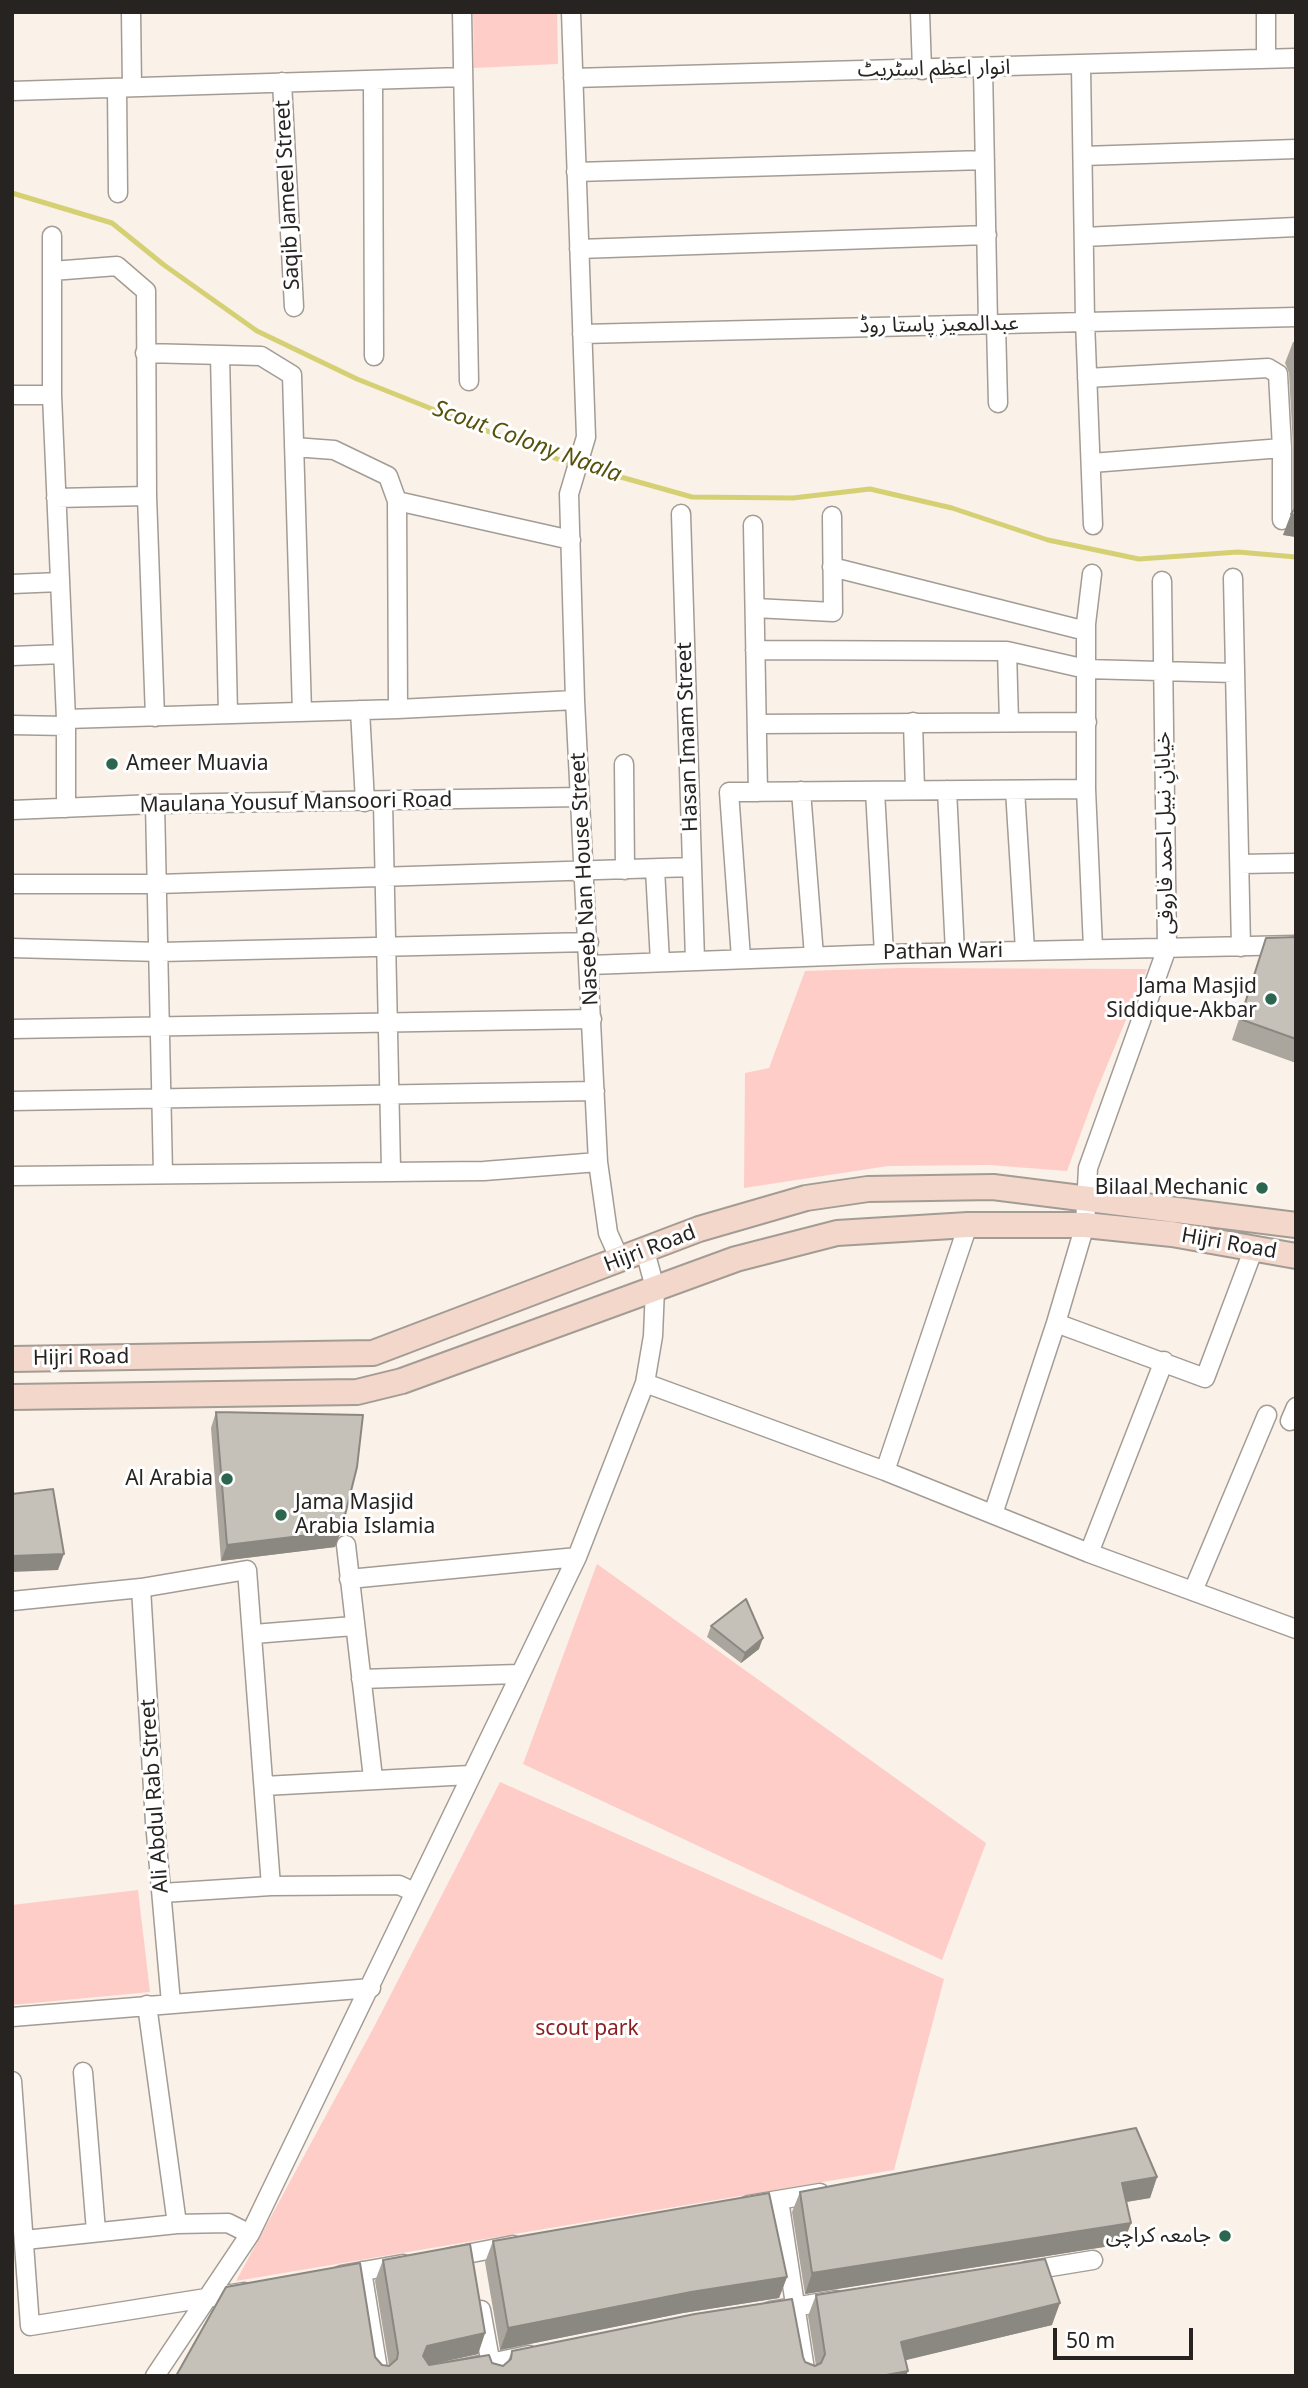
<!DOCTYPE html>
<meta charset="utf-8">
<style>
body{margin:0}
#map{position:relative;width:1308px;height:2388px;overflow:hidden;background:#faf1e9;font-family:"Noto Sans",sans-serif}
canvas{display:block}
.frame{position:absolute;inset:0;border:14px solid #262320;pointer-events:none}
.scale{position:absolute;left:1053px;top:2328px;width:140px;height:32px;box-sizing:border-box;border:4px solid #262320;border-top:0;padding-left:9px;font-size:21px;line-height:24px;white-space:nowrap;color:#262320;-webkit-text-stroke:5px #fff;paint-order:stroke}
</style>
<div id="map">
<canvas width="1308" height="2388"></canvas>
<div class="frame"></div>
<div class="scale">50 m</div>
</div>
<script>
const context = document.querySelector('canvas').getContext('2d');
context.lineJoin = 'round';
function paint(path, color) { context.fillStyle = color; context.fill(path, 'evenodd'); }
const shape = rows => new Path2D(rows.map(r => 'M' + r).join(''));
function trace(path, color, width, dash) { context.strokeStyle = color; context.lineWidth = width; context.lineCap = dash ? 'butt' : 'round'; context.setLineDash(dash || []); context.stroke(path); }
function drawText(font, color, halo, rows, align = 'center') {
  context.font = font + ' "Noto Sans","Noto Sans Arabic",sans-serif'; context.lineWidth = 6; context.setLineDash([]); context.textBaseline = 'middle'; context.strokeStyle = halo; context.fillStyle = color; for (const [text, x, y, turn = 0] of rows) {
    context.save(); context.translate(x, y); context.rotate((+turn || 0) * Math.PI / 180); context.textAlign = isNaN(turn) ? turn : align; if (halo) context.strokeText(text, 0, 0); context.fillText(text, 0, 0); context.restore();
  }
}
paint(shape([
 [473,12,557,12,558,64,474,68],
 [901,968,1147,969,1096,1092,1067,1171,989,1165,888,1166,744,1188,745,1073,769,1068,805,971],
 [597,1564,986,1843,942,1960,523,1764],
 [500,1782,944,1979,894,2170,236,2281,374,2027],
 [138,1890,150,1992,12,2005,12,1905]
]), '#fecdc8');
trace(shape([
 [12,193,112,223,164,265,257,331,357,379,560,460,692,497,793,498,870,489,952,508,1048,540,1139,559,1238,552,1296,557]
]), '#d6d075', 5);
const minor = shape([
 [131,12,132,87],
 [462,12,469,381],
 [571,12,586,437,569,494,575,700,598,1162,608,1233,620,1260],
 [920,12,922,70],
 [1266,12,1266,59],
 [1081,66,1085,321,1093,525],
 [983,68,988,324],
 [573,78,1296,58],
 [373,80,374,356],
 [282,82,294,307],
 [117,88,118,193],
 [12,91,463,77],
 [1083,156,1296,149],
 [576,172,985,160],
 [52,236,52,395,66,719,66,808],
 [1084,237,1296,227],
 [579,249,987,235],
 [52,271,117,266,146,291,147,496,155,717],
 [996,324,998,403],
 [582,334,1296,317],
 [145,353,261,356,292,375,302,712],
 [220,355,228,714],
 [1087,378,1268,368,1278,374,1282,448,1092,463],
 [12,395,52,395],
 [294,447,334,450,388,476,397,501],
 [1282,448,1282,520],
 [56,498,147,496],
 [681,514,695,960],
 [753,525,758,792],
 [832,567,1086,631],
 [1092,574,1086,624,1086,789,1093,948],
 [1233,578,1241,947],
 [12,584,60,582],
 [755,608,833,612,832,516],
 [755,650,1007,651,1009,722],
 [1007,651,1086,669,1234,673],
 [12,656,63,654],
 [398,709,397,501,571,540],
 [360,710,365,802],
 [66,719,398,709,575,700],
 [913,722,915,790],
 [757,724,1087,722],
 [12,725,66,726],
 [624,764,625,870],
 [947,790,955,952],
 [1015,790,1025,950],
 [801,791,814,956],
 [875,791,884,954],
 [383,802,391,1169],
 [155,804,163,1174],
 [12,810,155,804,580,797],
 [1240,864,1296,863],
 [655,869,660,962],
 [12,884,158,884,692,867],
 [12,948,160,952,589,942],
 [741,958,729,792,1086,789],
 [590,965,884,954,1296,945],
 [12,1029,592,1019],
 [12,1101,595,1091],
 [12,1176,484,1171,598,1162],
 [1056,1323,1205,1378,1254,1248],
 [645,1383,885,1471,1089,1553,1296,1629],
 [1290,1421,1296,1407],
 [885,1471,968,1225],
 [993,1514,1056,1323,1085,1225,1088,1168,1167,948,1162,581],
 [346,1545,373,1778],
 [1089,1553,1164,1361],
 [349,1579,577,1557],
 [141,1588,155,1822,171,2003],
 [1193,1591,1267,1415],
 [12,1601,141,1588,247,1570,271,1886],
 [254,1634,353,1626],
 [361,1679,518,1674],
 [264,1786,470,1775],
 [162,1893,271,1886,399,1885,414,1892],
 [147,2005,177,2224],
 [12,2017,371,1988],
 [83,2072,96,2231],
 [12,2081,30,2326,244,2292],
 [779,2200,806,2376],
 [748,2205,820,2193],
 [25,2240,177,2224,228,2223,250,2234],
 [451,2257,513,2245],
 [362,2271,379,2376],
 [1026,2271,1093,2260],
 [341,2275,403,2264],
 [481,2310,493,2376],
 [770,2311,836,2300],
 [155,2376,250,2234,577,1557,645,1383,653,1336,655,1288,645,1251],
 [426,2376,529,2355]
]);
const secondary = shape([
 [12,1359,373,1353,699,1229,806,1198,868,1189,993,1187,1296,1225],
 [12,1397,357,1392,402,1381,736,1259,837,1233,968,1225,1085,1225,1172,1234,1296,1256]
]);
trace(minor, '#a39c94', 21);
trace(secondary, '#a39c94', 28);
trace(minor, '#fff', 18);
trace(secondary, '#f3d7ca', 24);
paint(shape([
 [1293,342,1296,342,1296,537,1283,535,1293,510,1293,447,1289,373,1285,363],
 [1296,937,1296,1063,1232,1040,1266,938],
 [216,1412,341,1531,335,1547,221,1561,211,1428],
 [711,1626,759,1649,741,1663,707,1637],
 [1157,2177,1150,2198,1126,2202,1131,2223,1123,2244,805,2294,792,2212,800,2192],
 [493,2241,787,2277,779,2298,683,2313,500,2350,485,2262],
 [383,2260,485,2333,478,2354,429,2365,492,2363,503,2366,507,2363,512,2351,803,2357,805,2362,815,2366,816,2366,808,2316,816,2295,1052,2325,905,2360,908,2371,176,2376,375,2357,382,2365,389,2366,375,2281]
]), '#aaa69e');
paint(shape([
 [1291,514,1296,515,1296,537,1283,535],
 [341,1531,335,1547,221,1561,227,1545],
 [64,1554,58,1570,12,1572,12,1556],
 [763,1638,759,1649,741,1663,745,1653],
 [1157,2177,1150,2198,1114,2204,1122,2183],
 [1131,2223,1123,2244,805,2294,812,2273],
 [787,2277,779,2298,683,2313,500,2350,508,2328,691,2292],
 [1060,2303,1052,2325,894,2363,901,2342],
 [485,2333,478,2354,419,2367,427,2346],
 [908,2371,906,2376,881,2376]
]), '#8b8781');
const building = shape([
 [1296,507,1296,515,1291,514,1296,507],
 [1296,937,1296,1039,1240,1019,1266,938,1296,937],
 [216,1412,363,1415,357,1467,341,1531,227,1545,216,1412],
 [53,1489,64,1554,12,1556,12,1494,53,1489],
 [746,1599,763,1638,745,1653,711,1626,746,1599],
 [1136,2128,1157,2177,1122,2183,1131,2223,812,2273,800,2192,1136,2128],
 [769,2193,787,2277,691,2292,508,2328,493,2241,769,2193],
 [470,2244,485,2333,427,2346,423,2356,429,2365,489,2355,492,2363,503,2366,511,2359,512,2351,695,2314,792,2299,803,2357,805,2362,815,2366,821,2363,825,2354,816,2295,1045,2259,1060,2303,901,2342,908,2371,881,2376,176,2376,226,2287,360,2263,375,2357,382,2365,389,2366,397,2359,398,2353,383,2260,470,2244]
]);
paint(building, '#c6c1b8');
trace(building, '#8b8781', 2);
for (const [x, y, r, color] of [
 [112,764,7,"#2b664f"],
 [1271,999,7,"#2b664f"],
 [1262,1188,7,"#2b664f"],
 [227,1479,7,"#2b664f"],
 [281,1515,7,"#2b664f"],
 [1225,2236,7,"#2b664f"]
]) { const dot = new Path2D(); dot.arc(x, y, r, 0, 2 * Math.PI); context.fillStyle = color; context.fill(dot); trace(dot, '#fff', 2.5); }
drawText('21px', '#262320', '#fff', [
 ["انوار اعظم اسٹریٹ",934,69,-1],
 ["Saqib Jameel Street",288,195,-93],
 ["عبدالمعیز پاستا روڈ",939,325,-1],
 ["Hasan Imam Street",688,737,-92],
 ["Maulana Yousuf Mansoori Road",296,803,-1],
 ["خیابانِ نبیل احمد فاروقی",1165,833,-91],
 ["Naseeb Nan House Street",585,879,-93],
 ["Pathan Wari",943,952,-1],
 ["Hijri Road",1229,1244,10],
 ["Hijri Road",650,1249,-21],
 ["Hijri Road",81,1358,-1],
 ["Ali Abdul Rab Street",155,1796,-94]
]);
drawText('21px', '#262320', '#fff', [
 ["Ameer Muavia",126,764,"left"],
 ["Jama Masjid",1257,987],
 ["Siddique-Akbar",1257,1011],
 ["Bilaal Mechanic",1248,1188],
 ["Al Arabia",213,1479],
 ["Jama Masjid",295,1503,"left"],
 ["Arabia Islamia",295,1527,"left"],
 ["جامعہ کراچی",1211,2236]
], 'right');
drawText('21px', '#8b1f21', '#fff', [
 ["scout park",587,2029]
]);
drawText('italic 23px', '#57520b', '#fff', [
 ["Scout Colony Naala",527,442,20]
]);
</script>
